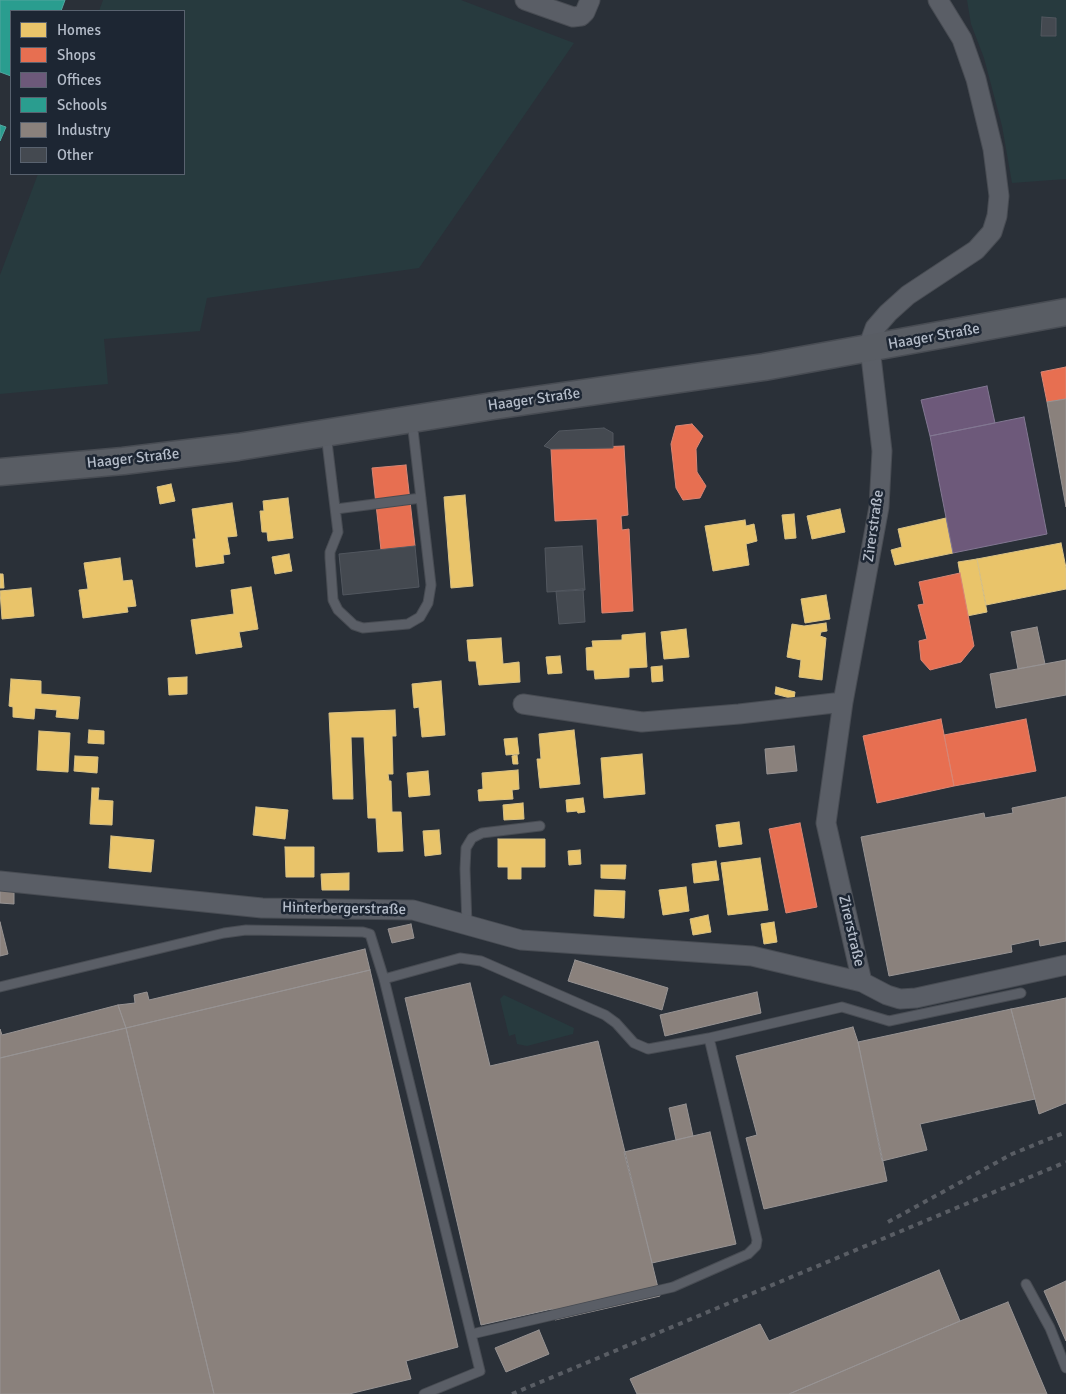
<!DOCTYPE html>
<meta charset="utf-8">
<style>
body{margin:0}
#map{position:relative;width:1066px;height:1394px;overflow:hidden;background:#2a3038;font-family:Signika,sans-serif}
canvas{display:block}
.legend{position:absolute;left:10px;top:10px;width:175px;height:165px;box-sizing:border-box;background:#1d2633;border:1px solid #59626f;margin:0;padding:6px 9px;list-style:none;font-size:15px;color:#b4bcc9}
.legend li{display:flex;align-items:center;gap:10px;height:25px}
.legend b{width:25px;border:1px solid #59626f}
</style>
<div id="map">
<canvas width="1066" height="1394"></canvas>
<ul class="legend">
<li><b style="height:14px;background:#e9c46a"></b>Homes</li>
<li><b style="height:14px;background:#e76f51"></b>Shops</li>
<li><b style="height:14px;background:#6d597a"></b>Offices</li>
<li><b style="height:14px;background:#2a9d8f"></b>Schools</li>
<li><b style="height:14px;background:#8a817c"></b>Industry</li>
<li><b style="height:14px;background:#444950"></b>Other</li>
</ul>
</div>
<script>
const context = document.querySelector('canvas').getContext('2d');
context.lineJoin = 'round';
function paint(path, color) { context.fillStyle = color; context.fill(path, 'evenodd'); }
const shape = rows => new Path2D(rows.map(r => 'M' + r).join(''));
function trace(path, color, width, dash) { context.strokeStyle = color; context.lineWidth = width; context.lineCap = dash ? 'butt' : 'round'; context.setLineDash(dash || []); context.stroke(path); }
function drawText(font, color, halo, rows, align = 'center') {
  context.font = font + ' Signika,sans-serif'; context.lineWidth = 5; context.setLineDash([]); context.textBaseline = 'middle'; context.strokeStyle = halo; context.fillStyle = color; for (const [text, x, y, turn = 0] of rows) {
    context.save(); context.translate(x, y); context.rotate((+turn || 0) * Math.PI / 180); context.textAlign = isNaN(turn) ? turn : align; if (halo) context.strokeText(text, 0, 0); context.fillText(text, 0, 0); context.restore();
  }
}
paint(shape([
 [103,0,461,0,574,43,419,268,207,298,200,331,104,339,108,384,0,394,0,275,38,174,184,174,184,11,99,11],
 [967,0,1066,0,1066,179,1012,183,1002,126,984,58,971,24],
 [504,995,574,1028,573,1034,527,1046,517,1044,515,1034,509,1036,500,999]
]), '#273a3e');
const homes = shape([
 [171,484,175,501,160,504,157,487,171,484],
 [465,495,473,586,451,588,444,497,465,495],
 [288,498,293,538,268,541,267,532,262,532,260,511,264,511,263,501,288,498],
 [232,503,237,536,227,537,230,554,223,555,224,563,196,567,193,539,196,539,192,509,232,503],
 [840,509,845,532,812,539,807,516,840,509],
 [794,514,796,538,785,539,782,515,794,514],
 [946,518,953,553,895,565,891,550,902,547,898,529,946,518],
 [745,520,746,526,754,524,757,541,746,544,749,565,713,571,705,526,745,520],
 [1061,543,1066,568,1066,589,986,605,977,559,1061,543],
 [289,554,292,571,275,574,272,557,289,554],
 [120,558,123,581,132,580,136,606,127,607,128,612,83,618,79,590,88,589,84,563,120,558],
 [977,559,987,612,967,616,958,562,977,559],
 [0,574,3,574,4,588,0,588,0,574],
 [251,587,258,629,239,632,242,647,196,654,191,620,234,614,231,590,251,587],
 [31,588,34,616,2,619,0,591,31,588],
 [826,595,830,619,805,623,801,599,826,595],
 [826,623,827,631,821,632,820,636,826,638,822,680,799,677,801,660,787,657,792,624,804,626,826,623],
 [686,629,689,657,664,659,661,632,686,629],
 [645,633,647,667,629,668,629,677,595,679,594,670,587,670,586,648,593,647,592,641,622,640,622,635,645,633],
 [501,638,503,664,519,662,520,682,479,685,476,661,469,661,467,640,501,638],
 [560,656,562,673,548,674,546,657,560,656],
 [662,666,663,681,652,682,651,667,662,666],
 [187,677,187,694,169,695,168,678,187,677],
 [11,679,41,681,41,694,80,697,78,719,56,717,57,710,35,708,34,719,13,717,13,707,9,706,11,679],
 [441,681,445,735,422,737,419,707,414,708,412,684,441,681],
 [776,687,795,692,794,699,775,694,776,687],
 [395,710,396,736,392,736,393,774,388,774,389,781,391,781,392,812,401,812,403,851,378,852,376,818,368,818,364,737,351,737,353,799,333,799,329,713,395,710],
 [89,730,104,731,104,744,88,743,89,730],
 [574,730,580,784,540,788,537,759,541,759,539,734,574,730],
 [39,731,70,733,68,772,37,770,39,731],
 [517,738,519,754,506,755,504,739,517,738],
 [642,754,645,794,604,798,601,758,642,754],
 [517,755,518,764,513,764,512,756,517,755],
 [75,756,98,757,97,773,74,771,75,756],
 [518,770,519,789,512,790,513,799,479,801,478,790,483,789,482,773,518,770],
 [428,771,430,795,409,797,407,773,428,771],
 [92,788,99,788,98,800,113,801,112,825,90,824,92,788],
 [583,798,585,812,578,813,577,811,567,812,566,800,583,798],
 [523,803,524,819,504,820,503,805,523,803],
 [256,807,288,810,285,839,253,835,256,807],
 [739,822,742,844,719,847,716,825,739,822],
 [439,830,441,854,425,856,423,831,439,830],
 [111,836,154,840,151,872,109,868,111,836],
 [498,839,545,839,545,867,521,867,521,879,508,879,508,867,498,867,498,839],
 [285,847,314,847,314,877,286,877,285,847],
 [580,850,581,864,569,865,568,851,580,850],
 [760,858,768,910,728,915,721,863,760,858],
 [716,861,719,880,694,883,692,864,716,861],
 [601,865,626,865,625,879,601,878,601,865],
 [349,873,349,890,322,890,321,874,349,873],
 [686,887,689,911,663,915,659,890,686,887],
 [595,890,625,891,624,918,594,916,595,890],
 [708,915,711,932,693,935,690,919,708,915],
 [774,922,777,942,764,944,761,924,774,922]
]);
paint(homes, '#e9c46a');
trace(homes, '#d9c286', 1);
const shops = shape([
 [1066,367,1066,399,1047,402,1041,372,1066,367],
 [692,424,703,436,696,449,697,472,706,486,700,498,683,500,676,488,671,444,676,426,692,424],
 [624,446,628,515,621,516,622,530,629,529,633,611,602,613,597,519,555,521,551,449,624,446],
 [406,465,415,546,381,550,372,468,406,465],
 [960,573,974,646,961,662,930,670,921,660,919,641,927,639,918,605,924,604,919,582,960,573],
 [941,719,954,786,877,803,863,736,941,719],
 [1026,719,1036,771,954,786,944,735,1026,719],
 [800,823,817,907,786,913,769,829,800,823]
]);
paint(shops, '#e76f51');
trace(shops, '#d88675', 1);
const offices = shape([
 [987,386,995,423,930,436,921,400,987,386],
 [1024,417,1047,534,953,553,930,436,1024,417]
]);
paint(offices, '#6d597a');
trace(offices, '#827792', 1);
const schools = shape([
 [0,0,65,0,61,11,11,11,11,76,0,72,0,0],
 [0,125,6,127,0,141,0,125]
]);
paint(schools, '#2a9d8f');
trace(schools, '#53a6a0', 1);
const industry = shape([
 [1066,399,1066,507,1047,402,1066,399],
 [1037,627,1045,664,1018,669,1011,632,1037,627],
 [1066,660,1066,695,996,708,990,674,1066,660],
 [794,746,797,771,767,774,765,749,794,746],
 [1066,797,1066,941,1040,946,1039,939,1011,945,1012,952,889,976,861,837,984,813,985,818,1013,813,1012,808,1066,797],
 [0,887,14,888,14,904,0,903,0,887],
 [0,922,8,954,0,956,0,922],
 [411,924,414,938,392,943,388,929,411,924],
 [365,949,370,970,126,1028,118,1005,135,1003,134,995,147,992,149,1000,365,949],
 [575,960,668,988,662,1010,568,981,575,960],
 [370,970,458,1347,406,1361,411,1379,349,1394,214,1394,126,1028,370,970],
 [470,983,490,1066,598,1041,660,1296,555,1320,552,1309,481,1325,405,998,470,983],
 [757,992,761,1013,665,1036,660,1015,757,992],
 [1066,998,1066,1103,1039,1114,1011,1009,1066,998],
 [118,1005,126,1028,0,1058,0,1029,2,1035,118,1005],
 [1011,1009,1035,1099,920,1124,927,1150,882,1161,858,1042,1011,1009],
 [853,1027,858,1042,887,1181,764,1209,746,1138,757,1135,736,1056,853,1027],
 [126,1028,214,1394,0,1394,0,1058,126,1028],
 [686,1104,693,1136,676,1140,669,1108,686,1104],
 [710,1132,736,1244,652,1263,624,1152,710,1132],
 [939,1270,960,1321,789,1394,637,1394,630,1379,760,1324,769,1341,939,1270],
 [1066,1281,1066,1341,1044,1291,1066,1281],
 [1008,1302,1047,1394,789,1394,960,1321,1008,1302],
 [539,1330,549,1354,506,1372,495,1348,539,1330]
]);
paint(industry, '#8a817c');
trace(industry, '#979393', 1);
const building = shape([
 [1042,17,1056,18,1056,36,1041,36,1042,17],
 [604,428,613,433,613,448,551,449,544,446,559,431,604,428],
 [415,546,419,587,343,595,339,554,415,546],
 [582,546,585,590,547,592,545,548,582,546],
 [583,589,585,622,559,624,556,591,583,589]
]);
paint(building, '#444950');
trace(building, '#52575f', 1);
const service = shape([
 [326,434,338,532,330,552,330,558,333,600,338,610,354,625,363,628,408,624,420,617,428,603,431,585,412,421],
 [336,509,421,498],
 [467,925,465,869,466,848,472,838,482,833,540,826],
 [384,979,460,958,481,961,605,1015,616,1023,634,1043,648,1049,709,1038,842,1007,889,1021,1021,993],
 [0,987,224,933,246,930,363,932,370,934,384,979,480,1371,424,1394],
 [1026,1284,1050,1328,1066,1368],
 [472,1334,673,1287,748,1254,756,1246,757,1240,709,1038]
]);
const minor = shape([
 [525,0,573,17,581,16,585,12,590,0],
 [523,704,642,722,739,714,843,702],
 [0,881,262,908,413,910,521,940,752,956,862,982,887,995,900,999,916,998,1066,965],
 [862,982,826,823,843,702,879,507,882,451,870,348,871,339,875,328,888,313,908,295,976,250,992,232,997,216,999,196,993,149,976,79,962,39,938,0]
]);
const secondary = shape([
 [0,472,123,461,238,447,493,406,764,367,1066,312]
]);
trace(service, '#484c53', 11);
trace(minor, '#484c53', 21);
trace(secondary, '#484c53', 29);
trace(service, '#5a5e66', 9);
trace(minor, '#5a5e66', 19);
trace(secondary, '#595d64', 26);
trace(shape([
 [888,1222,1012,1154,1066,1132],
 [512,1394,1066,1162]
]), '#595d64', 4, [5, 5]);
drawText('15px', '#b4bcc9', '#1d2633', [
 ["Haager Straße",934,337,-10],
 ["Haager Straße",534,400,-8],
 ["Haager Straße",133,459,-6],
 ["Zirerstraße",874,526,-82],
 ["Hinterbergerstraße",344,909,1],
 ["Zirerstraße",851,931,77]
]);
</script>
